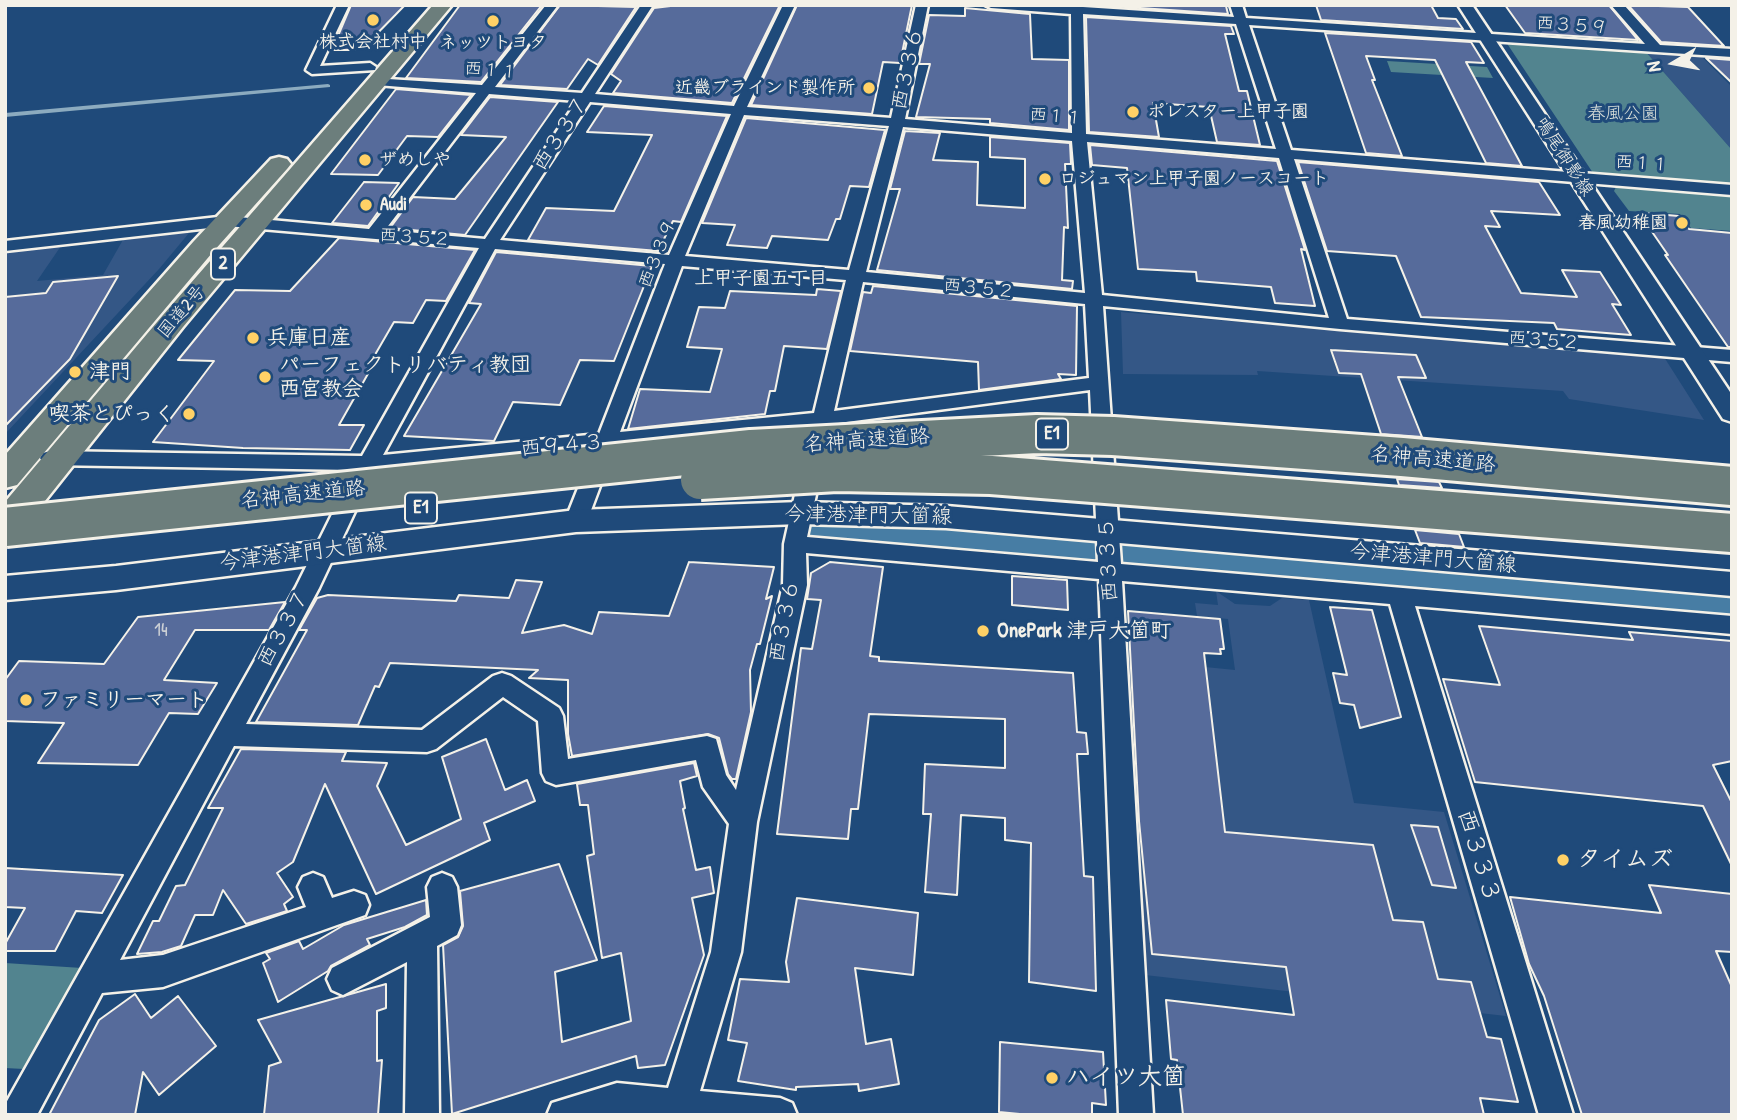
<!DOCTYPE html>
<meta charset="utf-8">
<style>
body{margin:0}
#map{position:relative;width:1737px;height:1120px;overflow:hidden;background:#1f4a7a;font-family:"Patrick Hand",sans-serif}
canvas{display:block}
.frame{position:absolute;inset:0;border:7px solid #f4f1e8;pointer-events:none}
.north{position:absolute;left:1639px;top:28px;width:70px;height:70px;-webkit-text-stroke:5px #1f4a7a;paint-order:stroke;rotate:260deg;font-size:19px;font-weight:700;line-height:28px;text-align:center;color:#f4f1e8}
.north::after{content:'';display:block;margin:auto;width:24px;height:32px;background:#f4f1e8;clip-path:polygon(50% 0,100% 100%,50% 72%,0 100%)}
</style>
<div id="map">
<canvas width="1737" height="1120"></canvas>
<div class="frame"></div>
<div class="north">N</div>
</div>
<script>
const context = document.querySelector('canvas').getContext('2d');
context.lineJoin = 'round';
function paint(path, color) { context.fillStyle = color; context.fill(path, 'evenodd'); }
const shape = rows => new Path2D(rows.map(r => 'M' + r).join(''));
function trace(path, color, width, dash) { context.strokeStyle = color; context.lineWidth = width; context.lineCap = dash ? 'butt' : 'round'; context.setLineDash(dash || []); context.stroke(path); }
function drawText(font, color, halo, rows, align = 'center') {
  context.font = font + ' "Patrick Hand","Klee One",sans-serif'; context.lineWidth = 6; context.setLineDash([]); context.textBaseline = 'middle'; context.strokeStyle = halo; context.fillStyle = color; for (const [text, x, y, turn = 0] of rows) {
    context.save(); context.translate(x, y); context.rotate((+turn || 0) * Math.PI / 180); context.textAlign = isNaN(turn) ? turn : align; if (halo) context.strokeText(text, 0, 0); context.fillText(text, 0, 0); context.restore();
  }
}
paint(shape([
 [1645,51,1700,55,1732,87,1732,150],
 [189,233,159,269,5,434,5,250,63,243,37,281,103,275,124,238],
 [1121,312,1664,357,1704,420,1569,399,1563,391,1257,371,1258,375,1123,374],
 [1216,591,1235,604,1270,606,1282,598,1309,600,1354,803,1444,812,1506,1016,1145,975,1125,659,1235,670,1228,619,1197,616,1195,603,1218,605]
]), '#345786');
paint(shape([
 [1506,42,1645,51,1732,150,1732,185,1593,173],
 [1387,61,1487,67,1493,78,1391,72],
 [1616,187,1732,196,1732,231,1691,228,1680,214,1629,211,1614,191],
 [5,963,82,968,24,1069,5,1068]
]), '#52848f');
paint(shape([
 [1502,33,1732,48,1732,50,1500,35,1500,33,1502,33],
 [323,55,327,56,323,66,319,66,323,55],
 [328,84,330,85,330,87,5,117,5,113,328,84]
]), '#8cabbf');
paint(shape([
 [817,515,1732,586,1732,626,817,551,799,545,792,533,799,521,817,515]
]), '#477da4');
const building = shape([
 [351,5,405,5,366,45,359,45,354,50,332,50,351,5],
 [460,5,542,5,481,82,406,78,460,5],
 [560,5,636,7,598,65,588,59,567,89,500,85,560,5],
 [679,5,780,5,732,103,613,93,621,81,611,74,654,8,679,5],
 [797,5,912,5,900,63,883,62,872,114,751,105,797,5],
 [1096,5,1226,6,1228,14,1096,5],
 [1316,5,1431,5,1438,18,1456,19,1463,29,1321,20,1316,5],
 [1505,5,1609,5,1638,40,1525,33,1505,5],
 [1628,5,1688,7,1724,46,1661,42,1628,5],
 [965,8,1030,14,1032,59,1069,60,1069,130,990,123,990,119,916,117,930,64,919,64,929,15,965,16,965,8],
 [1086,17,1231,26,1234,34,1225,34,1239,91,1247,91,1260,145,1217,142,1209,107,1153,103,1159,137,1089,132,1086,17],
 [1325,33,1471,42,1484,63,1466,62,1522,166,1486,163,1435,60,1366,56,1375,80,1372,80,1402,156,1366,153,1325,33],
 [1706,58,1732,60,1732,83,1706,58],
 [396,89,471,95,438,137,407,136,378,175,331,174,396,89],
 [490,97,558,102,465,235,390,228,413,197,455,199,506,137,461,135,490,97],
 [604,106,727,116,681,222,673,221,658,251,528,240,546,208,614,211,652,135,587,132,604,106],
 [746,118,885,130,869,187,850,186,840,219,836,219,828,240,772,236,767,248,727,245,735,225,702,223,746,118],
 [905,131,940,133,933,160,978,162,977,205,1025,208,1025,159,990,157,990,137,1070,143,1071,164,1065,164,1068,228,1064,227,1062,280,1073,281,1072,289,877,270,900,189,890,189,905,131],
 [1090,145,1277,161,1305,250,1301,249,1315,306,1275,303,1271,287,1197,281,1196,272,1138,269,1127,168,1092,165,1090,145],
 [1298,162,1539,182,1560,215,1491,211,1500,227,1485,226,1521,293,1577,297,1562,270,1600,272,1621,305,1612,304,1631,335,1557,329,1554,323,1421,317,1396,256,1327,251,1298,162],
 [364,182,399,183,368,226,332,223,364,182],
 [1643,213,1679,216,1689,229,1732,233,1732,347,1728,347,1665,255,1668,255,1648,226,1652,227,1643,213],
 [339,238,475,250,446,301,426,300,413,323,394,322,365,372,369,372,339,425,364,425,350,450,243,448,153,442,214,361,178,360,235,290,290,291,339,238],
 [496,252,652,266,614,361,580,360,560,405,513,402,494,441,404,436,481,304,469,303,496,252],
 [118,276,70,359,5,426,5,297,46,293,53,282,118,276],
 [873,286,1077,306,1076,375,1058,374,1061,379,979,390,978,362,850,351,863,292,871,293,873,286],
 [817,289,841,291,827,349,784,346,775,391,770,391,765,414,628,429,640,389,710,392,722,349,687,347,699,307,725,308,730,291,816,295,817,289],
 [1331,350,1416,355,1426,378,1398,377,1422,437,1381,434,1361,374,1339,373,1331,350],
 [1397,479,1439,482,1442,488,1399,485,1397,479],
 [1415,530,1459,534,1464,547,1420,543,1415,530],
 [689,562,774,567,766,599,772,596,760,644,757,644,750,670,751,712,736,779,732,779,728,774,719,738,708,734,572,756,568,734,568,680,529,678,538,670,390,663,379,687,375,686,358,725,256,722,307,630,299,630,317,598,328,595,456,601,459,595,509,598,516,580,542,582,522,633,564,625,592,634,599,612,669,616,689,562],
 [830,562,883,567,870,656,879,657,879,661,1073,673,1077,732,1086,733,1088,754,1077,754,1084,876,1093,877,1096,991,1029,982,1031,843,1005,840,1005,818,961,815,957,895,925,892,931,814,923,814,925,764,1005,768,1005,719,869,714,858,809,851,809,848,839,777,834,801,648,812,649,821,600,807,599,811,573,830,562],
 [1012,576,1067,580,1068,610,1012,605,1012,576],
 [285,602,269,630,195,630,164,680,217,683,198,714,169,713,138,765,38,763,64,723,5,721,5,680,19,661,104,664,138,617,285,602],
 [1330,607,1372,610,1401,717,1360,728,1354,705,1340,703,1333,673,1347,675,1330,607],
 [1128,611,1220,619,1224,649,1220,649,1221,654,1204,653,1225,832,1373,845,1393,920,1423,922,1438,979,1471,982,1487,1037,1501,1039,1518,1102,1480,1098,1484,1115,1183,1115,1177,1060,1171,1059,1166,1000,1294,1015,1286,967,1152,954,1139,821,1128,611],
 [1479,626,1633,640,1629,632,1732,641,1732,761,1713,765,1732,803,1732,866,1703,806,1475,782,1443,679,1500,685,1479,626],
 [486,739,505,790,527,780,535,801,484,823,490,840,376,894,325,784,293,862,277,873,293,897,284,904,287,911,246,924,223,890,213,915,195,915,181,946,162,952,137,954,153,921,159,921,176,886,185,885,223,808,208,808,241,749,346,752,342,761,387,763,377,786,406,845,461,819,442,757,486,739],
 [694,763,697,776,680,781,685,808,683,809,696,870,710,867,714,893,692,898,704,955,665,1065,638,1068,636,1056,452,1114,443,945,458,937,463,926,460,891,559,864,597,960,555,972,562,1042,631,1021,621,953,602,958,587,856,594,854,588,805,580,805,577,784,694,763],
 [1411,825,1438,827,1456,888,1432,885,1411,825],
 [5,868,123,875,102,913,76,911,55,951,5,951,5,944,25,908,5,907,5,868],
 [1649,885,1732,894,1732,952,1716,951,1732,987,1732,1115,1582,1115,1544,996,1529,964,1510,897,1661,913,1649,885],
 [797,898,918,913,913,975,855,968,866,1044,891,1039,899,1084,859,1091,858,1084,796,1087,796,1090,738,1081,747,1043,728,1040,740,979,789,982,786,962,797,898],
 [426,900,427,915,405,927,367,939,370,945,331,966,328,971,278,1002,263,963,270,959,266,953,299,941,303,949,344,925,426,900],
 [386,984,386,1008,377,1011,377,1061,382,1060,378,1115,264,1115,269,1066,281,1062,258,1020,386,984],
 [135,994,151,1018,178,996,216,1046,159,1095,143,1072,135,1115,49,1115,99,1020,135,994],
 [1000,1042,1103,1052,1106,1105,1092,1103,1092,1115,1030,1115,999,1112,1000,1042]
]);
paint(building, '#566b9b');
trace(building, '#f4f1e8', 2);
const minor = shape([
 [337,5,349,5,320,66,370,63,376,67,375,70,312,74,306,70,337,5],
 [546,5,558,5,495,87,582,93,641,5,653,5,595,94,734,106,783,5,795,5,747,107,891,118,916,5,928,5,905,119,1072,133,1071,14,991,8,985,5,1083,5,1083,7,1234,17,1230,5,1242,5,1246,18,1645,44,1611,5,1624,5,1660,45,1732,49,1732,57,1249,25,1291,150,1732,185,1732,195,1294,159,1347,319,1732,350,1732,362,1340,329,1103,306,1121,564,1732,616,1732,634,1415,606,1573,1115,1539,1115,1390,604,1122,581,1153,1115,1119,1115,1099,579,806,553,807,585,757,822,741,952,700,1091,780,1098,792,1103,797,1115,547,1115,552,1103,617,1083,668,1088,711,952,729,824,703,787,696,760,556,785,546,781,542,773,538,721,503,697,436,749,427,752,234,746,120,960,163,955,306,907,298,887,303,877,313,873,323,877,332,898,354,891,365,895,369,905,365,915,163,987,102,993,37,1115,5,1115,6,1103,296,587,354,470,50,465,43,463,40,458,43,453,50,451,362,456,479,248,227,226,5,251,5,241,227,216,369,229,476,93,377,85,370,81,372,78,482,85,546,5],
 [1083,14,1236,24,1276,149,1086,134,1083,14],
 [489,94,577,101,485,239,385,230,489,94],
 [590,102,731,114,669,255,500,240,590,102],
 [744,115,889,126,849,270,685,256,744,115],
 [903,127,1072,141,1085,293,866,272,903,127],
 [1087,142,1279,158,1329,318,1102,295,1087,142],
 [495,249,665,264,599,434,383,455,495,249],
 [682,266,846,280,814,413,620,432,682,266],
 [863,282,1085,304,1089,378,834,411,863,282],
 [1090,390,1098,562,807,537,831,424,1090,390],
 [810,427,784,544,783,585,736,790,726,775,716,739,707,736,568,759,563,716,559,708,511,676,502,673,493,676,422,730,246,724,319,588,375,469,594,448,565,521,568,526,576,529,584,526,587,521,615,446,810,427],
 [442,873,452,877,457,887,461,925,457,935,437,946,439,1115,405,1115,407,962,343,995,332,990,327,979,332,968,430,917,427,887,432,877,442,873]
]);
const tertiary = shape([
 [1458,5,1472,5,1732,395,1732,422,1723,419,1458,5]
]);
const secondary = shape([
 [800,502,946,506,1732,572,1732,596,946,528,800,524,576,532,116,590,5,600,5,576,116,566,576,510,800,502]
]);
const trunk = shape([
 [433,5,452,5,183,327,18,535,5,539,5,502,163,315,433,5],
 [279,157,287,159,291,164,287,169,212,253,17,485,5,488,5,455,194,241,271,159,279,157]
]);
trace(minor, '#f4f1e8', 5);
trace(tertiary, '#f4f1e8', 5);
trace(secondary, '#f4f1e8', 5);
trace(trunk, '#f4f1e8', 5);
paint(minor, '#1f4a7a');
paint(tertiary, '#1f4a7a');
paint(secondary, '#1f4a7a');
paint(trunk, '#6c7e7c');
const motorwayBridge = shape([
 [700,480,837,472,991,475,1732,533],
 [5,527,751,449,1037,434,1113,436,1402,457,1732,486]
]);
trace(motorwayBridge, '#f4f1e8', 44, []);
trace(motorwayBridge, '#6c7e7c', 38);
for (const [x, y, r, color] of [
 [373,20,7,"#ffd166"],
 [493,21,7,"#ffd166"],
 [869,88,7,"#ffd166"],
 [1133,112,7,"#ffd166"],
 [365,160,7,"#ffd166"],
 [1045,179,7,"#ffd166"],
 [366,205,7,"#ffd166"],
 [1682,223,7,"#ffd166"],
 [253,338,7,"#ffd166"],
 [75,372,7,"#ffd166"],
 [265,377,7,"#ffd166"],
 [189,414,7,"#ffd166"],
 [983,631,7,"#ffd166"],
 [26,700,7,"#ffd166"],
 [1563,860,7,"#ffd166"],
 [1052,1078,7,"#ffd166"]
]) { const dot = new Path2D(); dot.arc(x, y, r, 0, 2 * Math.PI); context.fillStyle = color; context.fill(dot); trace(dot, '#1f4a7a', 2.5); }
drawText('18px', '#f4f1e8', '#1f4a7a', [
 ["西３５９",1572,26,4],
 ["西１１",491,71,5],
 ["西１１",1056,117,5],
 ["鳴尾御影線",1564,157,57],
 ["西１１",1642,164,4],
 ["西３５２",415,238,4],
 ["西３３９",658,254,-68],
 ["西３５２",979,289,6],
 ["国道2号",182,312,-50],
 ["西３５２",1544,341,5]
]);
drawText('bold 18px', '#f4f1e8', '#1f4a7a', [
 ["株式会社村中",373,42,"center"],
 ["ネッツトヨタ",493,43,"center"],
 ["近畿ブラインド製作所",855,88,"right"],
 ["ポレスター上甲子園",1147,112],
 ["ザめしや",379,160],
 ["ロジュマン上甲子園ノースコート",1059,179],
 ["Audi",380,205],
 ["春風幼稚園",1668,223,"right"]
], 'left');
drawText('18px', '#dce1db', '#1f4a7a', [
 ["春風公園",1623,114]
]);
drawText('18px', '#ccd0d5', null, [
 ["14",161,631]
]);
for (const [x, y, w] of [
 [223,264,24],
 [1052,434,32],
 [421,508,32]
]) { const box = new Path2D(); box.roundRect(x - w / 2, y - 15.5, w, 31, 5); context.fillStyle = '#1f4a7a'; context.fill(box); trace(box, '#f4f1e8', 2); }
drawText('bold 19px', '#f4f1e8', null, [
 ["2",223,264],
 ["E1",1052,434],
 ["E1",421,508]
]);
drawText('bold 19px', '#f4f1e8', '#1f4a7a', [
 ["上甲子園五丁目",761,279]
]);
drawText('21px', '#f4f1e8', '#1f4a7a', [
 ["西３３６",908,69,-78],
 ["西３３７",561,134,-57],
 ["名神高速道路",867,441,-4],
 ["西９４３",562,446,-5],
 ["名神高速道路",1433,460,5],
 ["名神高速道路",303,495,-6],
 ["今津港津門大箇線",868,516,1],
 ["今津港津門大箇線",303,554,-7],
 ["今津港津門大箇線",1433,559,5],
 ["西３３５",1109,560,-93],
 ["西３３６",785,621,-79],
 ["西３３７",284,629,-61]
]);
drawText('bold 21px', '#f4f1e8', '#1f4a7a', [
 ["兵庫日産",267,338],
 ["パーフェクトリバティ教団",279,365],
 ["西宮教会",279,389],
 ["津門",89,372],
 ["喫茶とぴっく",175,414,"right"],
 ["OnePark 津戸大箇町",997,631],
 ["ファミリーマート",40,700]
], 'left');
drawText('24px', '#f4f1e8', '#1f4a7a', [
 ["西３３３",1478,856,73]
]);
drawText('bold 24px', '#f4f1e8', '#1f4a7a', [
 ["タイムズ",1577,860],
 ["ハイツ大箇",1066,1078]
], 'left');
</script>
